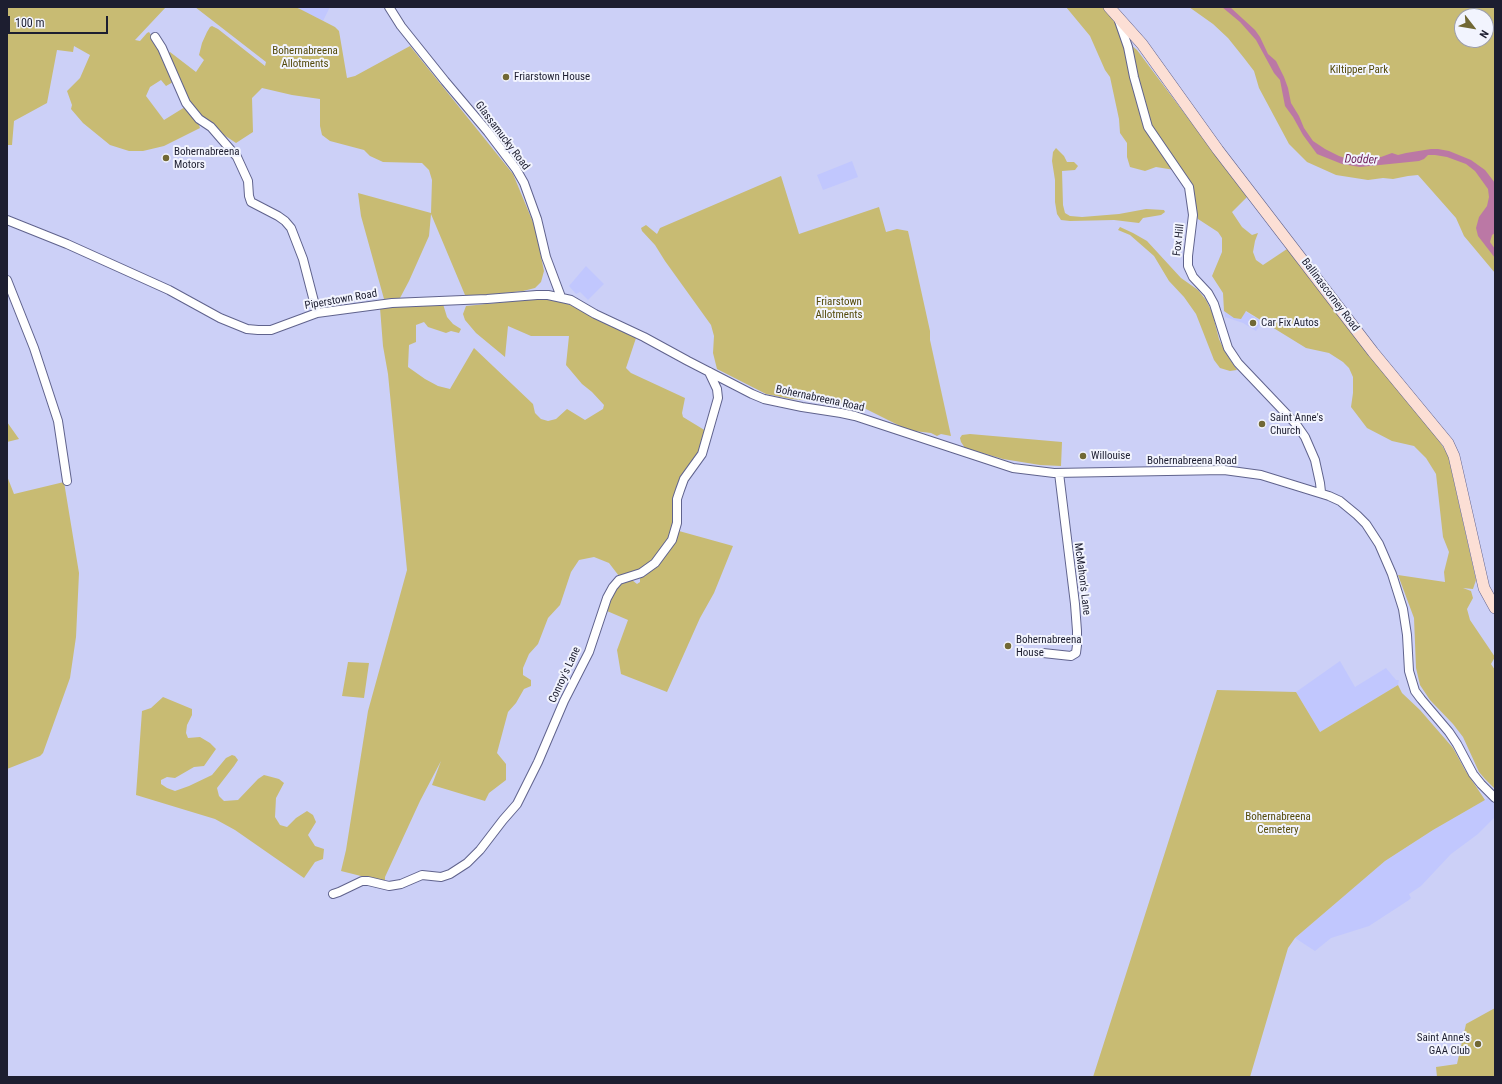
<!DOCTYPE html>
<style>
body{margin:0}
#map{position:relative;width:1502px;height:1084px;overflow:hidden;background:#ccd0f7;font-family:"Roboto Condensed",sans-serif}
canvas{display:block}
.frame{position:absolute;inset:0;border:8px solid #1d1e30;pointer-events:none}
.north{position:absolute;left:1454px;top:8px;width:40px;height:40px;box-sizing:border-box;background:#f2f4fe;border:1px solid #9d9eac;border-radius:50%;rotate:121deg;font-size:11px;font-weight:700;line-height:16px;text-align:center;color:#1d1e30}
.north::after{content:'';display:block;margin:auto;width:14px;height:18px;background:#716835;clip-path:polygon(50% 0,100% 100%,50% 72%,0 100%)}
.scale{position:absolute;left:8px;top:16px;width:100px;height:18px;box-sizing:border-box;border:2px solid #1d1e30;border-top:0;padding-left:5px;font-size:12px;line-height:14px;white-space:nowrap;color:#1d1e30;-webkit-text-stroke:3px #f2f4fe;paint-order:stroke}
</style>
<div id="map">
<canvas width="1502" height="1084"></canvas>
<div class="frame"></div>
<div class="north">N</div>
<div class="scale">100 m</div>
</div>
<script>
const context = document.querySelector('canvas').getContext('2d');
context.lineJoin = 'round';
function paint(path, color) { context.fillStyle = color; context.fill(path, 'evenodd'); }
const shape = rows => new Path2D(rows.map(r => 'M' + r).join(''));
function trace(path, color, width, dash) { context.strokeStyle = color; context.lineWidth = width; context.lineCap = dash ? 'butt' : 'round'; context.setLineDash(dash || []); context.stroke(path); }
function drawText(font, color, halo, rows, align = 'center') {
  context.font = font + ' "Roboto Condensed",sans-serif'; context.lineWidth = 4; context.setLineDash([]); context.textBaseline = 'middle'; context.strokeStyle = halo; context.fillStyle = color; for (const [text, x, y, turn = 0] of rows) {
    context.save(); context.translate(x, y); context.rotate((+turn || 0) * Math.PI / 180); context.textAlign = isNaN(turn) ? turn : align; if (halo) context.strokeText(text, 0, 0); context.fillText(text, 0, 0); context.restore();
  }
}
paint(shape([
 [295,7,330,7,323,21],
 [852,161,858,177,823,190,817,175],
 [586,266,604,284,588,300,580,292,576,294,569,286],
 [1224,298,1262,322,1256,331,1243,323,1225,317],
 [1340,661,1355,687,1386,668,1396,680,1399,680,1398,685,1320,732,1296,692],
 [1488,798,1495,804,1495,817,1478,834,1451,854,1421,886,1409,894,1411,898,1409,900,1369,926,1331,938,1315,951,1295,938,1385,861,1433,830]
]), '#c1c7fe');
paint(shape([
 [7,7,166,7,135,40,140,41,147,33,149,32,159,47,175,81,166,86,161,80,150,87,146,96,164,120,185,107,198,122,200,128,164,146,143,151,129,151,110,145,83,123,71,109,72,105,67,91,80,78,90,55,74,46,73,52,57,50,47,103,14,121,12,145,7,145],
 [195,7,295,7,300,9,335,27,339,31,347,78,355,76,410,46,513,174,535,227,544,271,541,282,535,288,523,291,485,295,465,295,431,214,429,236,409,281,400,298,384,299,361,216,358,193,431,213,432,180,429,170,422,163,383,162,370,156,364,150,330,141,322,135,320,126,320,99,292,95,262,88,252,98,253,132,236,143,224,135,213,124,204,119,189,101,168,56,169,53,170,52,196,72,204,60,199,55,202,43,207,32,210,27,212,26,218,29,265,66,266,62],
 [1066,7,1103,7,1112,17,1124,39,1137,50,1247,197,1232,212,1242,227,1252,235,1258,233,1255,241,1253,252,1256,260,1263,265,1287,249,1370,356,1438,439,1448,455,1476,580,1473,589,1463,588,1471,591,1473,598,1467,609,1470,620,1495,657,1491,664,1495,670,1495,789,1485,779,1479,772,1463,737,1453,724,1430,700,1420,685,1416,668,1414,618,1398,575,1445,582,1444,572,1449,552,1443,537,1436,474,1426,458,1414,446,1392,441,1367,428,1351,407,1353,393,1353,377,1349,368,1343,362,1329,353,1306,348,1246,311,1241,319,1234,318,1224,311,1223,293,1212,276,1222,252,1222,238,1218,232,1198,219,1181,171,1156,167,1145,171,1130,167,1127,157,1127,143,1120,133,1119,119,1110,77,1105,70,1090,36],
 [1189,7,1495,7,1495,273,1464,236,1456,218,1418,175,1408,176,1393,179,1383,178,1368,180,1336,175,1307,162,1289,144,1259,88,1254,71,1244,58,1228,38,1213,24],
 [1462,16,1486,16,1486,40,1462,40],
 [1056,148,1064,156,1067,162,1074,162,1078,166,1075,170,1062,171,1063,205,1065,213,1070,216,1082,217,1119,214,1146,209,1164,210,1165,212,1161,215,1143,218,1139,223,1114,220,1070,221,1061,220,1057,214,1055,202,1055,180,1052,161,1053,152],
 [781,176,799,234,879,207,886,232,897,229,908,231,930,331,930,340,951,436,941,434,937,436,931,433,914,431,902,427,864,408,849,404,791,399,766,394,717,369,713,353,714,336,711,325,665,261,655,245,642,231,641,228,646,225,657,234,660,228],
 [1120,227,1133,233,1147,241,1181,278,1198,290,1206,300,1212,312,1219,339,1225,352,1237,370,1230,371,1220,368,1214,360,1196,314,1184,297,1169,281,1154,256,1130,235,1118,230],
 [546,298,562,301,636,338,626,368,631,373,685,398,682,413,683,417,706,431,697,457,687,471,672,532,666,544,656,556,645,566,636,571,619,576,609,563,594,557,579,560,571,572,560,605,548,618,538,644,529,654,523,668,523,675,531,680,531,686,524,689,516,703,508,712,497,753,506,764,506,780,489,793,485,801,432,785,441,761,420,801,385,877,385,882,341,871,346,850,368,711,407,570,388,374,383,346,380,308,443,304,447,317,453,324,461,329,459,333,451,331,446,333,428,327,424,322,416,325,416,342,409,345,408,367,425,379,438,386,450,389,474,348,533,404,535,413,541,419,548,421,556,419,567,409,585,420,603,409,604,405,592,392,582,384,566,365,569,336,531,336,508,326,505,357,476,333,465,320,463,314,466,306],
 [7,422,19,439,7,442],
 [970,434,1062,442,1061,466,1040,465,1003,459,965,448,961,442,960,438,962,435],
 [7,476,14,494,64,482,79,573,76,637,70,678,43,753,40,756,7,769],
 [679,531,733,546,714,593,700,618,667,692,621,674,617,650,628,620,607,611,612,594,619,585,628,581,632,580,637,584,640,582,640,577],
 [348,662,369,663,364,698,342,696],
 [1398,685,1402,693,1420,710,1453,748,1465,770,1485,800,1433,830,1385,861,1295,938,1288,948,1250,1077,1093,1077,1217,690,1296,692,1320,732],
 [163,697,192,709,192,715,187,725,186,733,188,738,200,737,210,743,216,749,204,766,194,767,175,778,167,777,161,780,161,784,167,788,175,791,189,786,212,775,226,758,232,755,235,756,238,760,234,766,217,788,219,796,224,801,238,800,258,779,264,775,279,779,284,783,276,798,275,817,280,825,287,827,296,818,307,811,313,815,316,822,308,835,315,846,324,849,323,859,315,862,304,878,235,830,215,819,136,795,142,711,151,708],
 [1495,1008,1495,1077,1437,1077,1436,1067,1457,1064,1466,1024]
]), '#c8bb73');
paint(shape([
 [1222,7,1230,7,1255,30,1260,37,1268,54,1276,61,1284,77,1288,88,1291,103,1299,116,1304,128,1313,141,1325,149,1339,156,1348,159,1356,157,1360,155,1381,157,1392,153,1398,155,1406,153,1431,149,1438,149,1449,151,1471,160,1485,170,1495,183,1495,233,1492,235,1490,242,1495,249,1495,258,1478,236,1476,228,1479,217,1487,206,1489,197,1488,189,1475,171,1466,164,1447,157,1435,155,1428,155,1424,159,1419,161,1360,167,1342,164,1317,154,1303,135,1293,117,1285,106,1280,80,1274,73,1256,40,1240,22]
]), '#bb78a5');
const minor = shape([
 [389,7,401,26,445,81,488,132,516,169,524,183,537,219,546,257,561,297],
 [1119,21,1128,47,1134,77,1148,127,1189,187,1193,215,1188,256,1188,266,1193,277,1208,293,1214,304,1228,348,1238,363,1296,424,1305,437,1315,460,1320,483,1321,492],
 [155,37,162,48,186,103,199,119,211,127,237,157,248,181,249,196,251,202,278,216,285,221,291,228,303,259,317,313],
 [7,220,67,244,169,290,220,318,247,329,258,330,271,330,317,313,392,303,487,299,537,295,548,295,571,300,595,314,644,337,688,361,752,394,764,399,802,407,841,413,855,416,1013,468,1054,473,1224,470,1261,475,1329,496,1340,501,1357,515,1366,524,1379,544,1392,574,1403,609,1407,635,1409,671,1415,691,1421,699,1449,732,1457,744,1473,774,1481,784,1495,798],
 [7,280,34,348,58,421,67,481],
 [1043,653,1071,656,1076,653,1077,645,1077,631,1075,604,1059,473],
 [333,894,339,892,362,881,368,881,389,886,401,884,422,875,441,877,450,874,467,863,480,850,503,820,517,804,538,762,564,701,589,652,607,598,613,587,619,580,641,573,655,563,672,540,677,523,677,499,680,490,684,479,702,454,718,398,717,389,709,372]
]);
const secondary = shape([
 [1109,7,1142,44,1218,150,1373,352,1448,443,1454,456,1484,588,1495,608]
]);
trace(minor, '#60638d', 10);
trace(secondary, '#60638d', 12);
trace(minor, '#fff', 8);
trace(secondary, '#fcdfd5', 11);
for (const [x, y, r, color] of [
 [506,77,4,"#716835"],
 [166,158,4,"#716835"],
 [1253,323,4,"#716835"],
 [1262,424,4,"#716835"],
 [1083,456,4,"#716835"],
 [1008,646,4,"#716835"],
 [1478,1044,4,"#716835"]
]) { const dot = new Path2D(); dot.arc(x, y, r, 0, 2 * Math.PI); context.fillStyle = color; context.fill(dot); trace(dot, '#f2f4fe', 1.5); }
drawText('11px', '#554b0c', '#f2f4fe', [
 ["Bohernabreena",305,51],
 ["Allotments",305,64],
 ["Kiltipper Park",1359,70],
 ["Friarstown",839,302],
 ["Allotments",839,315],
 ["Bohernabreena",1278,817],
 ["Cemetery",1278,830]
]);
drawText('11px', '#1d1e30', '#f2f4fe', [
 ["Friarstown House",514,77],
 ["Bohernabreena",174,152],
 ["Motors",174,165],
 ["Car Fix Autos",1261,323],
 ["Saint Anne's",1270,418],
 ["Church",1270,431],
 ["Willouise",1091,456],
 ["Bohernabreena",1016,640],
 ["House",1016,653],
 ["Saint Anne's",1470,1038,"right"],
 ["GAA Club",1470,1051,"right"]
], 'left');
drawText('11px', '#1d1e30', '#f2f4fe', [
 ["Glassamucky Road",502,136,53],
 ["Fox Hill",1179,240,-84],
 ["Ballinascorney Road",1330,295,53],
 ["Piperstown Road",341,300,-10],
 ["Bohernabreena Road",820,399,12],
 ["Bohernabreena Road",1192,461],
 ["McMahon's Lane",1082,579,83],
 ["Conroy's Lane",565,675,-65]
]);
drawText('italic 12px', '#6d1d58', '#f2f4fe', [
 ["Dodder",1361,160,2]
]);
</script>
